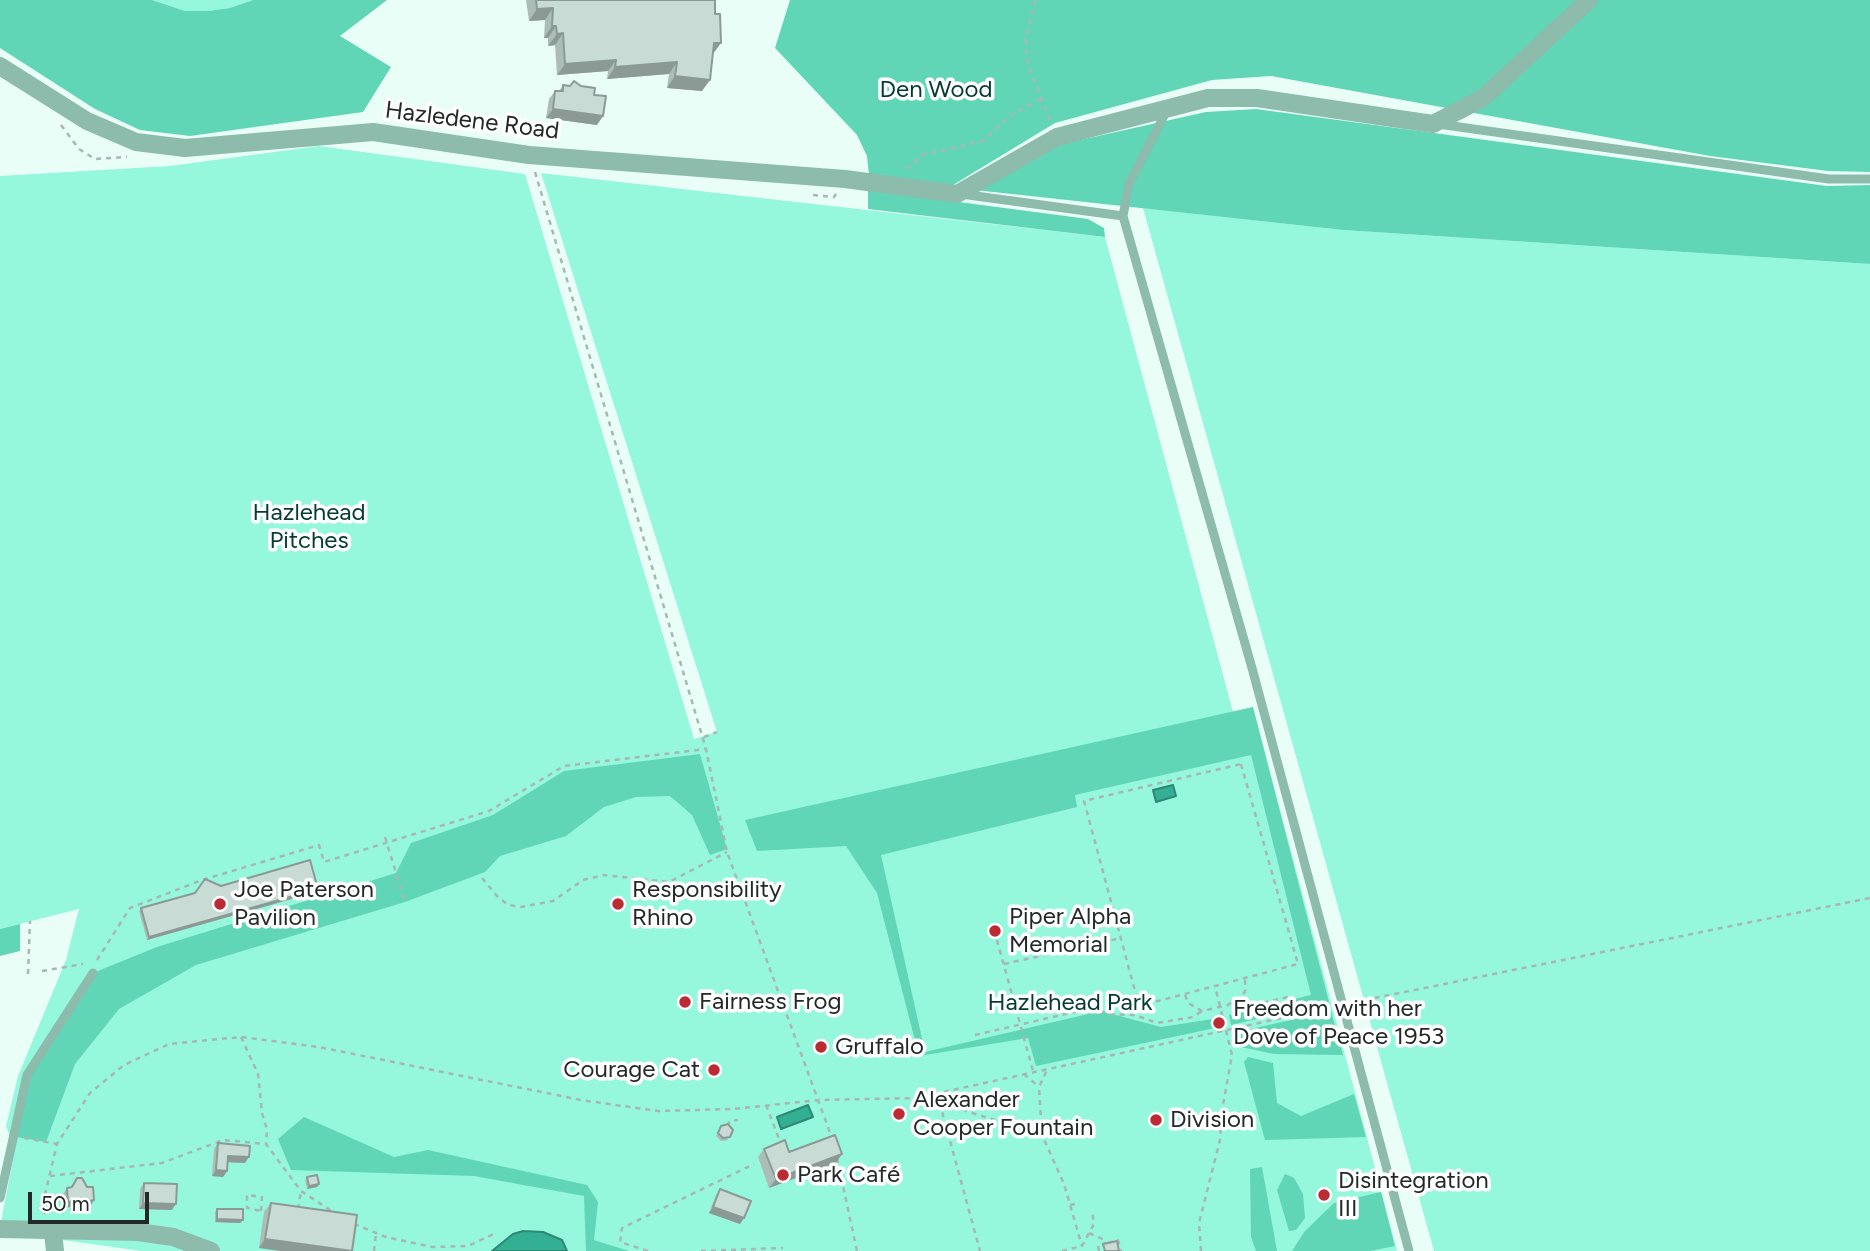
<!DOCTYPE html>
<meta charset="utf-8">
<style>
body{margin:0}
#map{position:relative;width:1870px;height:1251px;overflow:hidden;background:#eafef8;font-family:Figtree,sans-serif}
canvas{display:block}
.scale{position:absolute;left:28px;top:1192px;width:121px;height:32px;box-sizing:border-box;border:4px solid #222927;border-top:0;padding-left:9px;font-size:21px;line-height:24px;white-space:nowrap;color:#222927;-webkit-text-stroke:5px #fff;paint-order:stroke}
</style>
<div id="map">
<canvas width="1870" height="1251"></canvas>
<div class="scale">50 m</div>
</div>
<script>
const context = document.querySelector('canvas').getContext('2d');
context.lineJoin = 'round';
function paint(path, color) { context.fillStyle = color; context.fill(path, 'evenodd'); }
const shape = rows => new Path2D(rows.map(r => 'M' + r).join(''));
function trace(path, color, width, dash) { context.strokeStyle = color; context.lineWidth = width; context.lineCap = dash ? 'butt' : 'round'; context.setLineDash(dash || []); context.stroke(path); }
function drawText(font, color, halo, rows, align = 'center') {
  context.font = font + ' Figtree,sans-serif'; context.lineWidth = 7; context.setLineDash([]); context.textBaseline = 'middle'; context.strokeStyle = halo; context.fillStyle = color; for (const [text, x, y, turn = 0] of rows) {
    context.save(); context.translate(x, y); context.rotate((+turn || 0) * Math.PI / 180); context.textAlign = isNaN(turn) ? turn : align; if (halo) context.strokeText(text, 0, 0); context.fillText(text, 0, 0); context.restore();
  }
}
paint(shape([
 [152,0,253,0,230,8,208,11,185,11],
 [319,146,525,174,694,739,717,732,541,173,1105,237,1233,712,1253,707,1397,1251,141,1251,63,1240,1,1222,15,1149,6,1126,18,1076,66,960,79,909,0,929,0,176,170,166],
 [1143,208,1343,230,1870,264,1870,1251,1434,1251]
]), '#95f7db');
paint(shape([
 [0,0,152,0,185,11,208,11,230,8,253,0,387,0,340,36,391,67,363,112,190,136,140,130,95,109,0,48],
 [790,0,1870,0,1870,172,1828,171,1710,156,1271,76,1212,80,1055,123,953,185,869,175,867,156,857,135,775,48],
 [1256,109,1827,186,1870,185,1870,264,1343,230,975,190,1062,144,1206,112],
 [868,190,1088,219,1104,228,1105,237,868,209],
 [1253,707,1329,1002,1231,1025,1229,1015,1311,995,1251,755,1075,795,1077,807,881,855,925,1052,1101,1011,1161,1027,1219,1018,1220,1027,1036,1066,1028,1038,919,1056,877,893,846,846,757,851,745,820],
 [700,754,727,849,710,855,692,815,670,796,636,797,604,807,566,836,500,856,485,872,405,902,196,965,119,1009,75,1064,46,1142,11,1136,27,1075,93,973,157,947,396,873,411,843,493,815,564,771],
 [20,924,20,951,0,956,0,929],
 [1331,1011,1343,1055,1274,1054,1236,1046,1233,1033],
 [1248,1057,1273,1063,1277,1103,1301,1116,1354,1094,1366,1137,1265,1140,1244,1062],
 [304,1117,394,1157,428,1150,587,1185,598,1202,594,1240,629,1251,586,1251,584,1196,474,1176,291,1170,278,1139],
 [1262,1167,1277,1251,1256,1251,1251,1237,1250,1169],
 [1285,1174,1294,1178,1303,1194,1305,1218,1296,1230,1289,1231,1277,1190],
 [1381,1192,1395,1246,1370,1251,1292,1251,1305,1231,1334,1203]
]), '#60d6b7');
const water = shape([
 [1173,785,1176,796,1156,802,1153,790,1173,785],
 [808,1105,813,1117,781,1129,777,1117,808,1105],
 [523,1231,543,1232,562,1240,567,1251,492,1251,513,1234,523,1231]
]);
paint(water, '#33b093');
trace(water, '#2e8873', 2);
trace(shape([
 [1035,0,1026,38,1028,64,1050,121],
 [61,125,79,149,95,159,127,157],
 [907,169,922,155,983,141,1007,118,1040,99],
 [535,172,706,749,727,852,832,1138],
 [813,195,834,197,836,194],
 [704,737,717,732],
 [1241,764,1298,964,1139,1006,1084,801,1241,764],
 [385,837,405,902],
 [482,878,497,896,508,905,521,907,553,901,583,880,604,875,669,882,727,852],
 [997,940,1033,1071],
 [97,960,130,908,202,880,319,845,324,862,489,811,564,766,706,749],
 [1004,964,1121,938],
 [42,971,83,964],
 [28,974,30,921],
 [1185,995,1188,1003,1202,1011,1228,1005,1245,992,1245,978],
 [1235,1002,1245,1007,1292,996],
 [1355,1002,1870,898],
 [975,1035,1096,1007,1106,1014,1135,1015,1157,1023,1193,1017,1202,1011],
 [241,1037,258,1074,262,1113,267,1130,266,1144],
 [1024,1074,1039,1087],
 [937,1093,966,1111,1042,1135,1064,1184,1082,1246],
 [937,1093,980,1251],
 [766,1105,781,1144],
 [727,1126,730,1121,738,1120],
 [1042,1135,1039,1087,1047,1070],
 [24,1138,57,1144],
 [837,1158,857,1251],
 [50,1176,162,1163,223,1140,266,1144,301,1191,336,1214],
 [1070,1205,1080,1203],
 [298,1209,301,1191],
 [261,1211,262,1197,247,1195,247,1208,261,1211,267,1212],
 [45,1214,42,1207,57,1144,90,1093,124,1065,169,1044,241,1037,319,1047,581,1100,658,1111,733,1109,819,1100,916,1098,1332,1007],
 [354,1224,386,1237,432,1247,468,1246,496,1233],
 [1089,1233,1107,1241],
 [1108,1243,1118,1240,1121,1251],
 [374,1251,376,1233],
 [648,1251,620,1242,622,1228,754,1164],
 [701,1251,783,1248],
 [1062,1251,1082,1246,1094,1224,1092,1210],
 [1099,1251,1098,1246,1106,1243],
 [1201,1251,1199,1223,1220,1140,1223,1105,1232,1055,1215,986]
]), '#a8b7b3', 2.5, [5, 5]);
trace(shape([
 [1438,124,1829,179,1870,179],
 [961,194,1123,216,1252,668,1409,1251],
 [1123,216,1129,184,1168,108],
 [0,1198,27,1075,93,973]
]), '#8dbbac', 9);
trace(shape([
 [0,66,87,121,136,142,185,148,373,132,529,155,845,179,957,194,1057,137,1208,98,1257,98,1433,124,1483,98,1589,0],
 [0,1229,138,1232,173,1237,211,1251],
 [53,1232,55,1251]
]), '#8dbbac', 18);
paint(shape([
 [526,0,715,0,713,54,702,91,667,88,669,74,607,79,608,71,557,75,555,45,548,46,548,38,544,38,545,20,529,21],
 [563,85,594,95,597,125,546,118,549,99,555,91,559,91],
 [221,886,318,889,316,892,147,940,139,911,141,908],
 [721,1126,728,1140,721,1141,716,1136],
 [218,1143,245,1163,228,1162,227,1171,223,1177,212,1176,214,1149],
 [764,1149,836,1163,769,1188,758,1157],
 [307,1177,317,1187,307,1189,305,1180],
 [77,1178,94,1200,90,1206,70,1211,70,1207,64,1208,63,1194,67,1188,71,1187],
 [144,1183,172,1210,139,1209,140,1189],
 [720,1189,744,1218,740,1224,709,1213,716,1195],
 [271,1203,352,1251,281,1251,259,1248,264,1212],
 [217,1209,243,1220,240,1223,215,1222,215,1212]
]), '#acbdb7');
paint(shape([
 [553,8,545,20,529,21,537,9],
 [552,26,556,26,548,38,544,38],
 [563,33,555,45,548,46,557,34],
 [714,43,721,43,713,54],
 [616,60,608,71,557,75,565,64],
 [677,62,669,74,607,79,615,67],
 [675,76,710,80,702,91,667,88],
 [553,109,603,116,597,125,546,118],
 [318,889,316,892,147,940,149,937],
 [842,1154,836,1163,769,1188,776,1179],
 [228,1156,249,1157,245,1163,224,1162],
 [216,1170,227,1171,223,1177,212,1176],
 [319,1184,317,1187,307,1189,309,1186],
 [94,1200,90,1206,70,1211,74,1205],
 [74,1201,70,1207,64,1208,68,1202],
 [143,1203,176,1204,172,1210,139,1209],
 [713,1207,744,1218,740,1224,709,1213],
 [217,1219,243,1220,240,1223,215,1222],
 [265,1239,350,1251,281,1251,259,1248]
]), '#8c9a95');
const building = shape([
 [536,0,715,0,715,14,720,14,721,43,714,43,710,80,675,76,677,62,615,67,616,60,565,64,563,33,557,34,556,26,552,26,553,8,537,9,536,0],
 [574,81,581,86,595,88,594,95,606,96,603,116,553,109,555,91,563,91,563,85,570,86,574,81],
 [310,860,318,889,149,937,141,908,195,893,205,879,221,886,310,860],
 [728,1124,733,1130,730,1137,723,1138,718,1133,721,1126,728,1124],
 [835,1135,842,1154,776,1179,764,1149,785,1140,789,1152,835,1135],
 [218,1143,250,1146,249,1157,228,1156,227,1171,216,1170,218,1143],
 [317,1175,319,1184,309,1186,307,1177,317,1175],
 [77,1178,82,1178,87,1187,93,1187,94,1200,74,1205,74,1201,68,1202,67,1188,72,1187,77,1178],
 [144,1183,177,1184,176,1204,143,1203,144,1183],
 [720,1189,751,1201,744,1218,713,1207,720,1189],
 [271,1203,357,1215,352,1251,265,1239,271,1203],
 [217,1209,243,1209,243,1220,217,1219,217,1209],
 [1117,1241,1119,1251,1105,1251,1103,1244,1117,1241]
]);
paint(building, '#c8dcd5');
trace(building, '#8c9a95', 2);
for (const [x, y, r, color] of [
 [220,904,7,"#bb2b33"],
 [618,904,7,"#bb2b33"],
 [995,931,7,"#bb2b33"],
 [685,1002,7,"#bb2b33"],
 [1219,1023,7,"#bb2b33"],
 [821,1047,7,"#bb2b33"],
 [714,1070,7,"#bb2b33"],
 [899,1114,7,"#bb2b33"],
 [1156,1120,7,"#bb2b33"],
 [783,1175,7,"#bb2b33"],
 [1324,1195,7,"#bb2b33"]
]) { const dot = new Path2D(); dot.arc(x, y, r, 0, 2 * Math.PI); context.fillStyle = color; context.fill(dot); trace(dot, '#fff', 2.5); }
drawText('24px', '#053c30', '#fff', [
 ["Den Wood",936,90],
 ["Hazlehead",309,513],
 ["Pitches",309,541],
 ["Hazlehead Park",1070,1003]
]);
drawText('24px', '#222927', '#fff', [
 ["Hazledene Road",472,121,7]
]);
drawText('24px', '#222927', '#fff', [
 ["Joe Paterson",234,890],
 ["Pavilion",234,918],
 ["Responsibility",632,890],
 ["Rhino",632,918],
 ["Piper Alpha",1009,917],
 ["Memorial",1009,945],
 ["Fairness Frog",699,1002],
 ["Freedom with her",1233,1009],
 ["Dove of Peace 1953",1233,1037],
 ["Gruffalo",835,1047],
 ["Courage Cat",700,1070,"right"],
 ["Alexander",913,1100],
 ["Cooper Fountain",913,1128],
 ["Division",1170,1120],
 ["Park Café",797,1175],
 ["Disintegration",1338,1181],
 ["III",1338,1209]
], 'left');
</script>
